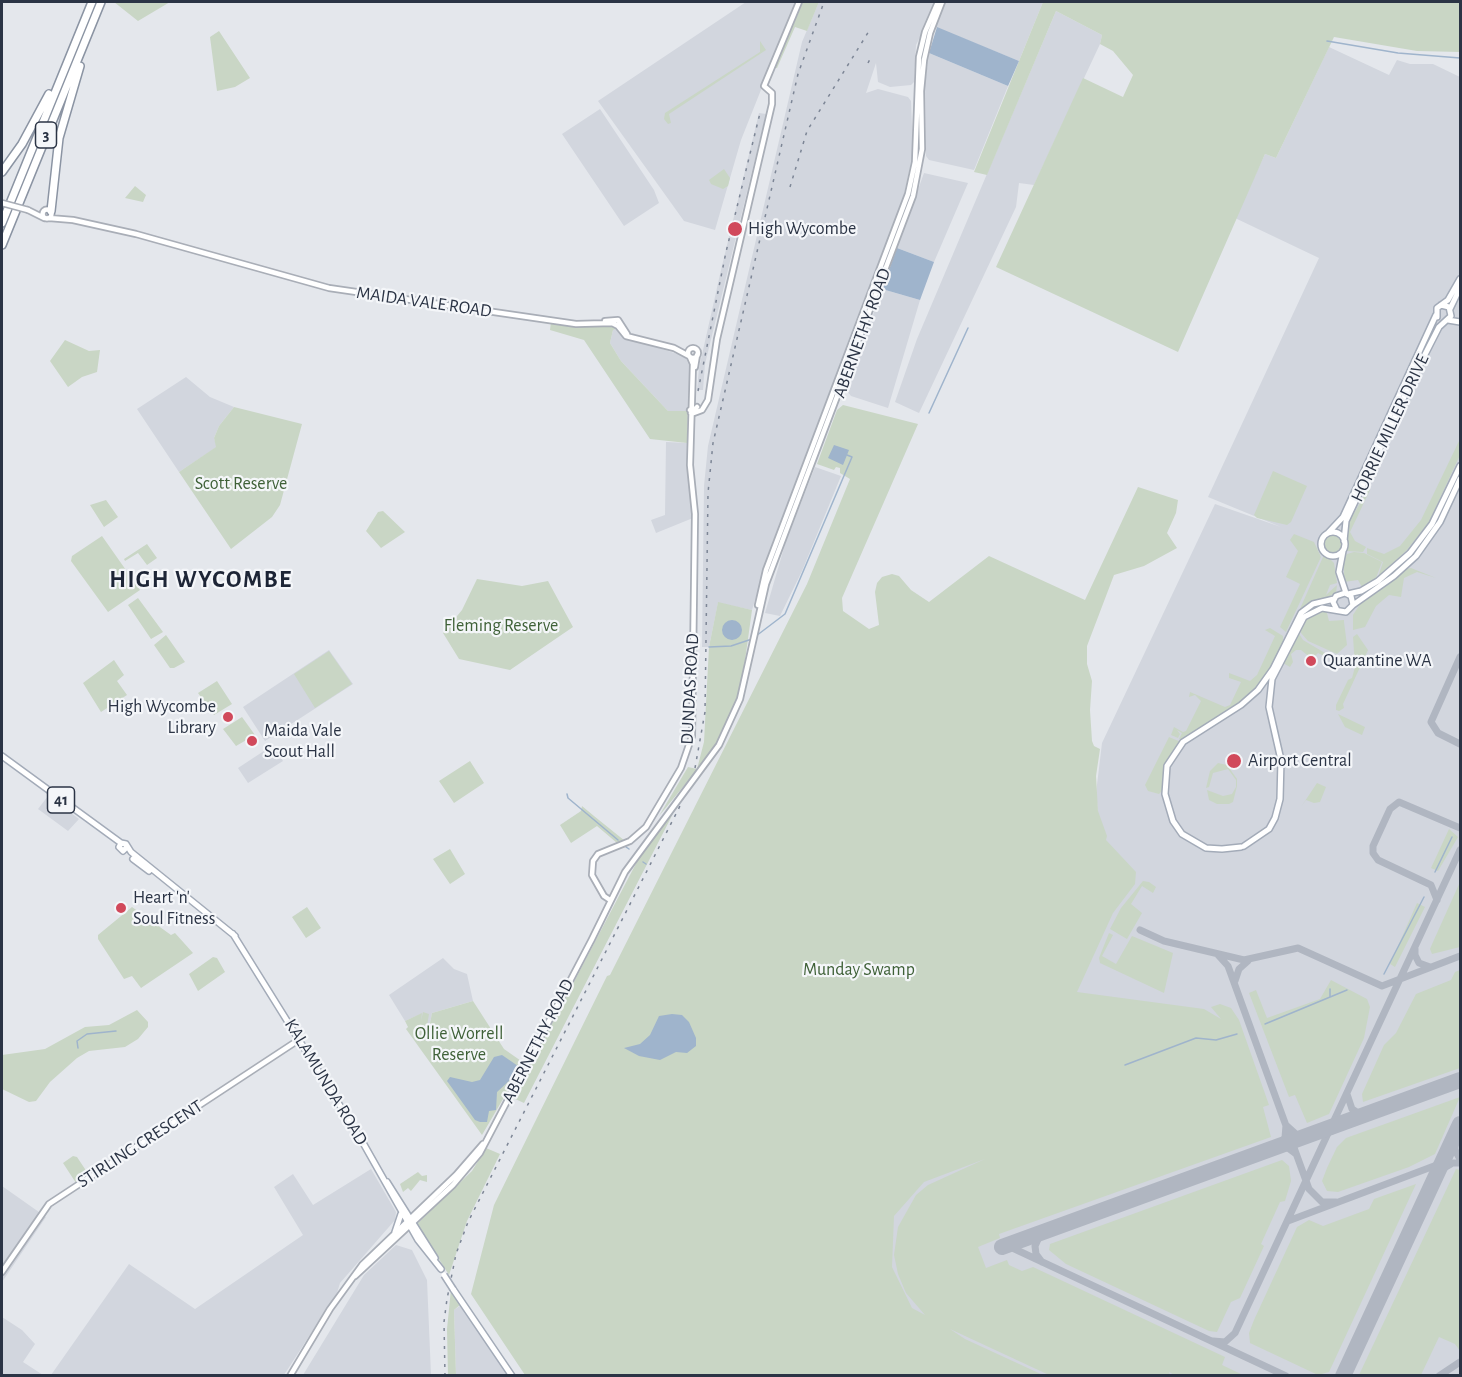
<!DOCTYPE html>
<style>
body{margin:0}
#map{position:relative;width:1462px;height:1377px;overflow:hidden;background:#e4e7ec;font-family:"Alegreya Sans",sans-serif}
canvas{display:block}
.frame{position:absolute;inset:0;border:3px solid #2b3445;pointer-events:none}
</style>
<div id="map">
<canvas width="1462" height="1377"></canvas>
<div class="frame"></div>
</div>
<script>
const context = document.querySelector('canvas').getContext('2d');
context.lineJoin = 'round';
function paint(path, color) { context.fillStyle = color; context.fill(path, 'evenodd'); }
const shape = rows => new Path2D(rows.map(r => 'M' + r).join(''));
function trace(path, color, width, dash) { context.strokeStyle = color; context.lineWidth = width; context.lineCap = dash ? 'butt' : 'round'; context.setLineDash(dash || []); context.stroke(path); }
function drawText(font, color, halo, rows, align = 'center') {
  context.font = font + ' "Alegreya Sans",sans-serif'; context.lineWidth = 4.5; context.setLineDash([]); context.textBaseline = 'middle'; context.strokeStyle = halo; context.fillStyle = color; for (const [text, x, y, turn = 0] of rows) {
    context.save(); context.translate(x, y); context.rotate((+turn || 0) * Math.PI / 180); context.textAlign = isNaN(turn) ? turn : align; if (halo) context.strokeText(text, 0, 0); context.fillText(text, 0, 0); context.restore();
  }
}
paint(shape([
 [746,2,796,2,741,140,715,230,684,221,598,101],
 [819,2,1043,2,1019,61,937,28,923,31,916,45,914,82,911,85,890,87,878,82,876,63,866,93,878,89,908,97,911,101,913,153,904,195,772,544,752,610,718,603,709,647,702,647,704,486,708,446,802,42],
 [1056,11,1102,35,1100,44,1034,185,1019,183,1016,207,919,413,895,402,917,339],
 [1329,47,1389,75,1397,60,1410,64,1433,64,1460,77,1460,1375,730,1376,1098,811,1096,793,1102,743,1215,504,1281,527,1208,497,1319,258,1235,218,1265,154,1276,158],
 [929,53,1008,86,974,170,929,160,926,156,925,85],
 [600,109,654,190,659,203,624,226,562,134],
 [759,113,766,114,705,364,703,390,697,390,699,368,721,270],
 [924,173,968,183,934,262,897,248],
 [882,289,920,300,888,408,851,396,846,390,855,362,865,346,863,344],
 [616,329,624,337,687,357,690,363,688,411,668,411,621,361,610,343,613,330],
 [186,377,210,397,234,407,219,426,214,438,217,447,179,472,137,409],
 [666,442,687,443,693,518,656,533,651,520,665,515],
 [815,467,841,476,802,571,780,616,765,613,786,541],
 [329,650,353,684,265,741,243,707],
 [273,745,283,761,248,783,238,768],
 [48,796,79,819,68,831,38,809],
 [443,958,454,969,467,974,473,1001,432,1013,429,1028,419,1026,421,1014,405,1021,389,995],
 [371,1169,396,1212,395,1220,340,1283,337,1293,284,1375,51,1375,129,1264,195,1309,303,1235,274,1187,293,1174,313,1205],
 [2,1186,46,1217,2,1282],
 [396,1245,412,1250,427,1280,431,1375,303,1375,364,1275],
 [461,1305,508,1375,456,1375,454,1310],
 [2,1317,22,1330,35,1344,23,1362,43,1375,2,1375]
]), '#d2d6de');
paint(shape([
 [114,2,170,2,138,21],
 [803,2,819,2,807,31,795,27,777,68,775,68],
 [1043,2,1460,2,1460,52,1417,51,1334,37,1276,158,1265,154,1178,352,996,267,1083,78,1123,97,1133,75,1113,51,1100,44,1102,35,1056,11,987,175,974,172],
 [219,31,250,78,235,87,217,91,210,37],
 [760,41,766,50,669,114,671,123,668,124,664,119,665,113,760,52],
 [724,169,730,178,728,186,723,189,711,184,709,180],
 [135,186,146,195,143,202,125,198],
 [551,322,592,327,614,326,616,329,613,330,610,343,621,361,668,411,688,411,687,443,650,439,584,340,550,330],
 [65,340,89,351,100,350,97,372,82,377,68,387,50,361],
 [843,405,918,424,842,598,843,611,869,629,879,625,875,592,877,583,882,577,892,574,899,576,911,590,929,602,989,556,1085,600,1138,487,1178,500,1176,513,1167,533,1177,548,1144,566,1114,575,1087,646,1087,664,1092,681,1090,710,1092,741,1094,746,1100,749,1096,776,1098,811,1107,836,1106,840,1136,872,1135,884,1113,913,1077,992,1204,1009,1221,1019,1211,1007,1220,1004,1231,1008,1239,1020,1269,1105,1263,1107,1271,1137,999,1234,1000,1238,978,1247,986,1268,1007,1260,1009,1265,1022,1271,1033,1267,1225,1357,1222,1365,1243,1375,1176,1376,1169,1372,1170,1375,1049,1375,950,1329,965,1339,1043,1375,525,1375,471,1294,494,1205,607,976,610,975,807,584,850,479,840,473,840,468,836,467,834,470,817,464,837,410],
 [985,1159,928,1185,916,1195,898,1227,894,1255,898,1274,906,1293,925,1315,912,1308,892,1267,894,1216,924,1182],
 [234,407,302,424,280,505,272,517,231,549,179,472,216,447,214,438,219,426],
 [1460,439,1460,455,1429,522,1406,551,1378,577,1383,562,1367,554,1367,548,1384,554,1400,546,1421,520],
 [1273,471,1307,486,1291,522,1287,525,1257,518,1254,515],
 [1368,489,1370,490,1350,532,1355,541,1366,547,1363,552,1347,551,1348,524],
 [106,500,118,517,104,527,90,505],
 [383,511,405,532,381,548,366,531,378,512],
 [1294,534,1314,542,1321,557,1286,632,1280,627,1300,584,1286,577,1298,551,1290,540],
 '1323 544a10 10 0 1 1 20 0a10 10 0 1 1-20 0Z',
 [102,536,140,590,108,612,71,561,72,556],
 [147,544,157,558,147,565,138,553,125,561,124,559],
 [1354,552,1364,553,1382,562,1376,578,1362,587,1358,580,1344,582,1344,558,1347,554],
 [1327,556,1334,563,1337,583,1330,585,1326,595,1337,585,1336,593,1299,611,1323,557],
 [1411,568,1436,578,1417,572,1404,578,1401,597,1389,595,1376,606,1365,627,1353,630,1353,615,1362,601,1405,569],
 [477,579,522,586,548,581,573,627,510,670,459,659,443,633,462,610],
 [138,598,163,632,151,639,128,605],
 [718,602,752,610,742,682,732,712,715,745,697,770,659,816,688,767,697,769,704,742,709,647],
 [1326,609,1329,621,1344,620,1344,622,1347,645,1337,654,1308,641,1301,633,1301,625,1307,617],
 [1270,628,1283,636,1283,643,1265,679,1246,700,1183,740,1179,739,1182,733,1177,730,1180,734,1178,738,1171,735,1174,727,1183,732,1186,731,1201,701,1195,695,1189,697,1190,692,1225,707,1230,705,1241,682,1229,678,1229,673,1250,681,1257,675,1275,636,1265,630],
 [1298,632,1303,640,1325,653,1324,656,1318,653,1312,659,1301,650,1296,650,1291,654,1293,662,1290,667,1283,663],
 [1357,634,1368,650,1343,704,1344,708,1339,711,1336,710,1336,705,1348,680,1352,678,1355,667,1353,637],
 [166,635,185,662,174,668,170,668,154,645],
 [329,651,352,684,315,708,294,674],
 [114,660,124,675,117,681,127,695,101,712,83,683],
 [217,681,232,704,214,715,198,693],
 [1338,714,1365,727,1362,735,1345,727],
 [242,717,255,735,236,746,223,729],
 [1169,737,1181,742,1166,764,1163,790,1159,794,1148,791,1145,785],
 [470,761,484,783,454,803,439,781],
 [1218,763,1227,765,1237,779,1237,786,1233,802,1229,804,1217,804,1209,800,1207,790,1223,796,1232,794,1236,787,1236,780,1228,769,1213,773,1209,787,1206,788,1210,771],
 [707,766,677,806,524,1103,513,1098,641,854],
 [1317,783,1326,787,1320,802,1314,803,1306,800,1301,807],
 [582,806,594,816,625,841,617,843,597,826,571,843,560,825,581,811],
 [1449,829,1458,837,1438,871,1431,868],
 [450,849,465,874,450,884,433,859],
 [1143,881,1149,882,1156,887,1153,893,1142,886,1131,904,1142,913,1127,939,1110,929,1121,908],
 [1460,882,1460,947,1432,954,1430,949,1433,942],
 [1417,903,1425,907,1395,967,1390,964],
 [132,907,171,935,175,933,193,953,141,988,132,976,124,979,98,939,98,935],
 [307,907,321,928,306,938,292,917],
 [1109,933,1113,935,1102,956,1116,964,1132,936,1173,953,1164,993,1100,963,1099,958],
 [213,957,217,958,225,972,198,991,189,974],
 [1460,970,1460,1068,1363,1102,1362,1094,1384,1045,1396,1033,1416,994,1451,980,1455,972],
 [1331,980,1367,999,1370,1007,1364,1038,1329,1114,1307,1123,1295,1095,1289,1097,1249,993,1256,990,1267,1018,1320,999],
 [473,1001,504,1049,524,1063,482,1135,406,1029,408,1027,405,1021,422,1013,421,1021,423,1012,429,1014,427,1026,419,1025,429,1028,432,1013],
 [137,1010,148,1022,148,1027,138,1039,125,1047,89,1051,77,1058,50,1082,36,1101,29,1102,2,1089,2,1055,45,1049,85,1027,109,1025],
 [1460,1097,1435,1154,1409,1167,1338,1192,1327,1191,1322,1181,1327,1168,1337,1147,1346,1138],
 [486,1148,500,1154,467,1221,449,1275,417,1224,472,1171],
 [73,1156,77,1157,89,1175,76,1183,63,1163],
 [1282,1160,1289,1166,1291,1181,1285,1201,1280,1202,1261,1244,1264,1246,1240,1298,1231,1302,1217,1332,1209,1331,1066,1264,1049,1250,1050,1244],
 [1456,1169,1460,1170,1460,1351,1455,1344,1439,1337,1421,1375,1359,1375],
 [418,1172,422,1176,427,1175,427,1182,420,1180,411,1191,408,1188,403,1192,400,1184],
 [1416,1184,1329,1372,1318,1375,1250,1343,1249,1333,1254,1320,1297,1227,1309,1220,1323,1226,1369,1209,1374,1199],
 [451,1289,509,1375,460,1305,454,1310,456,1375,448,1376,447,1329]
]), '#c9d6c5');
paint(shape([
 [937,27,1019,61,1008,86,929,53],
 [897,248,934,262,920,300,882,289],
 [834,445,849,450,843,465,828,458],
 '722 630a10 10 0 1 1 20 0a10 10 0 1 1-20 0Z',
 [672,1014,682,1015,689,1022,696,1038,696,1046,687,1053,676,1052,660,1060,639,1056,624,1048,640,1044,650,1035,659,1016],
 [502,1055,518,1066,510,1080,497,1092,496,1110,489,1111,487,1122,480,1122,475,1120,447,1081,450,1077,472,1082,480,1080,494,1057]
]), '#9fb4cc');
trace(shape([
 [1327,41,1398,53,1460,58],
 [929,413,968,328],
 [756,636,785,614,852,457,847,455],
 [709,647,731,646,752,639],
 [567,794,568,798,618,840],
 [626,847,629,849],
 [643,862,646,864],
 [1435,872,1452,837],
 [1384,974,1424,897],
 [1330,989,1330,997],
 [1265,1024,1347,990],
 [78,1048,77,1041,87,1034,116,1031],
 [1125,1065,1196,1038,1216,1040,1237,1034]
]), '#9fb4cc', 1.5);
trace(shape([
 [1460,657,1431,722,1438,733,1460,744],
 [1437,900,1431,885,1378,860,1373,853,1373,846,1390,809,1399,802,1460,828],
 [1140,930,1164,941,1244,960,1298,948,1382,986,1460,956],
 [1415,949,1415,955,1419,963,1430,967],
 [1218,955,1228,966,1309,1189,1322,1202,1336,1202],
 [1235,981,1239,969,1248,961],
 [1347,1094,1352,1109,1358,1113,1368,1114],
 [1332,1131,1343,1123],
 [1455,1135,1455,1150,1460,1159],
 [1296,1154,1288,1148,1276,1147,1285,1138,1286,1125,1297,1135,1309,1135],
 [1438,1163,1450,1146],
 [1439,1171,1451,1164],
 [1288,1221,1442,1163,1460,1163],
 [1006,1245,1286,1376],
 [1042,1262,1036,1254,1035,1246,1039,1237,1047,1230],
 [1213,1341,1225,1342,1235,1333,1460,850],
 [1439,1376,1460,1362]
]), '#b0b6c1', 7);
trace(shape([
 [1002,1247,1460,1080],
 [1343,1376,1460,1124]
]), '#b0b6c1', 16);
const secondary = shape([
 '42.5 214a4.5 4.5 0 1 1 9 0a4.5 4.5 0 1 1-9 0Z',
 [28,210,44,218],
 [49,218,73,220,136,234,329,288,576,324,612,323,618,326],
 [605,321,618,320,627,334],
 [618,326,626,336,674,348,689,356],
 '688 353a5 5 0 1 1 10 0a5 5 0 1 1-10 0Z',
 [695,367,697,355],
 [690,410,694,413,702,410,708,400,717,339,772,104,772,93,764,86,799,2],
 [691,413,697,407],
 [758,605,766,570,908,194,915,162,919,57,925,32,938,2],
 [610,900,604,896,592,875,593,861,598,854,630,841,646,827,681,768,692,736,695,514,690,465,693,364,690,357],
 [591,941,625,872,719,745,740,699,766,584,913,196,922,149,921,91,924,60,930,33,942,2],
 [2,1272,49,1204,300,1039],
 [355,1276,453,1185,480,1153,592,939],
 [290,1376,330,1309,362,1265,456,1175,483,1144]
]);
const primary = shape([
 [1450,309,1460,288],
 [1437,317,1437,308,1448,300,1460,279],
 [1448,320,1460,322],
 '1321 544a12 12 0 1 1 24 0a12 12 0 1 1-24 0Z',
 [1328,533,1343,517,1436,315],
 [1344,541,1346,521,1413,378,1439,327,1451,316,1449,307,1441,305],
 [1343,551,1339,572,1346,593],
 [1348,594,1361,591,1378,581,1410,553,1432,524,1460,466],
 [1353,605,1394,576,1416,556,1440,522,1460,479],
 [2,756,121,843],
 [1244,846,1269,829,1275,818,1280,799,1281,760,1269,707,1272,679,1304,617,1322,608,1346,612,1353,605,1351,596,1345,593,1336,596,1333,602,1337,610],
 [127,847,123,851,119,847,121,843,126,844,131,852,235,936],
 [1241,847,1222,849,1206,848,1182,834,1173,821,1165,794,1167,766,1183,742,1241,705,1258,690,1273,669,1301,613,1313,604,1334,599],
 [133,859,149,871],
 [233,934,362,1141,418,1240,441,1269],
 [387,1182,435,1258],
 [395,1232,401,1214],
 [453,1289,512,1376]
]);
const motorway = shape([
 [2,172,22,144,49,94],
 [51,211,59,138,80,66],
 [2,223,92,2],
 [2,245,101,2]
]);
trace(secondary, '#a9aeb7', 8);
trace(primary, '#a3abb8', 8);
trace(motorway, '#8b94a3', 10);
trace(secondary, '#fff', 4.5);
trace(primary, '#fff', 5);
trace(motorway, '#fff', 7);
trace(shape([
 [868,63,872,55],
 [790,187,807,131,869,31],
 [698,391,726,252,760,113],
 [695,768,705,712,708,493,713,443,798,74,824,2],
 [445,1376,444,1322,447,1299,456,1254,468,1222,680,806]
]), '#7d8696', 1.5, [3, 6]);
const secondaryBridge = shape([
 [2,203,28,210]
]);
const primaryBridge = shape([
 [444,1275,453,1289]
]);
trace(secondaryBridge, '#a9aeb7', 8, []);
trace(primaryBridge, '#a3abb8', 8, []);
trace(secondaryBridge, '#fff', 4.5);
trace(primaryBridge, '#fff', 5);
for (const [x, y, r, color] of [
 [735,229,8,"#d1495b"],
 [1311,661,6,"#d1495b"],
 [228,717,6,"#d1495b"],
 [252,741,6,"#d1495b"],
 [1234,761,8,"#d1495b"],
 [121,908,6,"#d1495b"]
]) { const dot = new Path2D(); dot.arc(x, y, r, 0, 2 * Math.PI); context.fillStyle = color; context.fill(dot); trace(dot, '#f4f6f9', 2); }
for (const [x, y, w] of [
 [46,135,21],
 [61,800,27]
]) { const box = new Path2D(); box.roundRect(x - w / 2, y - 13, w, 26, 4.5); context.fillStyle = '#f4f6f9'; context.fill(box); trace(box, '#2b3445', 1.5); }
drawText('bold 16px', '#2b3445', null, [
 ["3",46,135],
 ["41",61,800]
]);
drawText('18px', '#2b3445', '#f4f6f9', [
 ["High Wycombe",748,229],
 ["Quarantine WA",1323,661],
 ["High Wycombe",216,707,"right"],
 ["Library",216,728,"right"],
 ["Maida Vale",264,731],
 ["Scout Hall",264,752],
 ["Airport Central",1248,761],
 ["Heart 'n'",133,898],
 ["Soul Fitness",133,919]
], 'left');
drawText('18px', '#2b3445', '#f4f6f9', [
 ["MAIDA VALE ROAD",424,302,8],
 ["ABERNETHY ROAD",862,333,-70],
 ["HORRIE MILLER DRIVE",1390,428,-65],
 ["DUNDAS ROAD",690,689,-87],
 ["ABERNETHY ROAD",538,1041,-63],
 ["KALAMUNDA ROAD",326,1082,59],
 ["STIRLING CRESCENT",140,1144,-33]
]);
drawText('18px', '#3f6138', '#f4f6f9', [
 ["Scott Reserve",241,484],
 ["Fleming Reserve",501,626],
 ["Munday Swamp",859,970],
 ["Ollie Worrell",459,1034],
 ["Reserve",459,1055]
]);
context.letterSpacing = '1.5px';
drawText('bold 24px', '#1d2536', '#f4f6f9', [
 ["HIGH WYCOMBE",201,580]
]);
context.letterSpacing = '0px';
</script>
